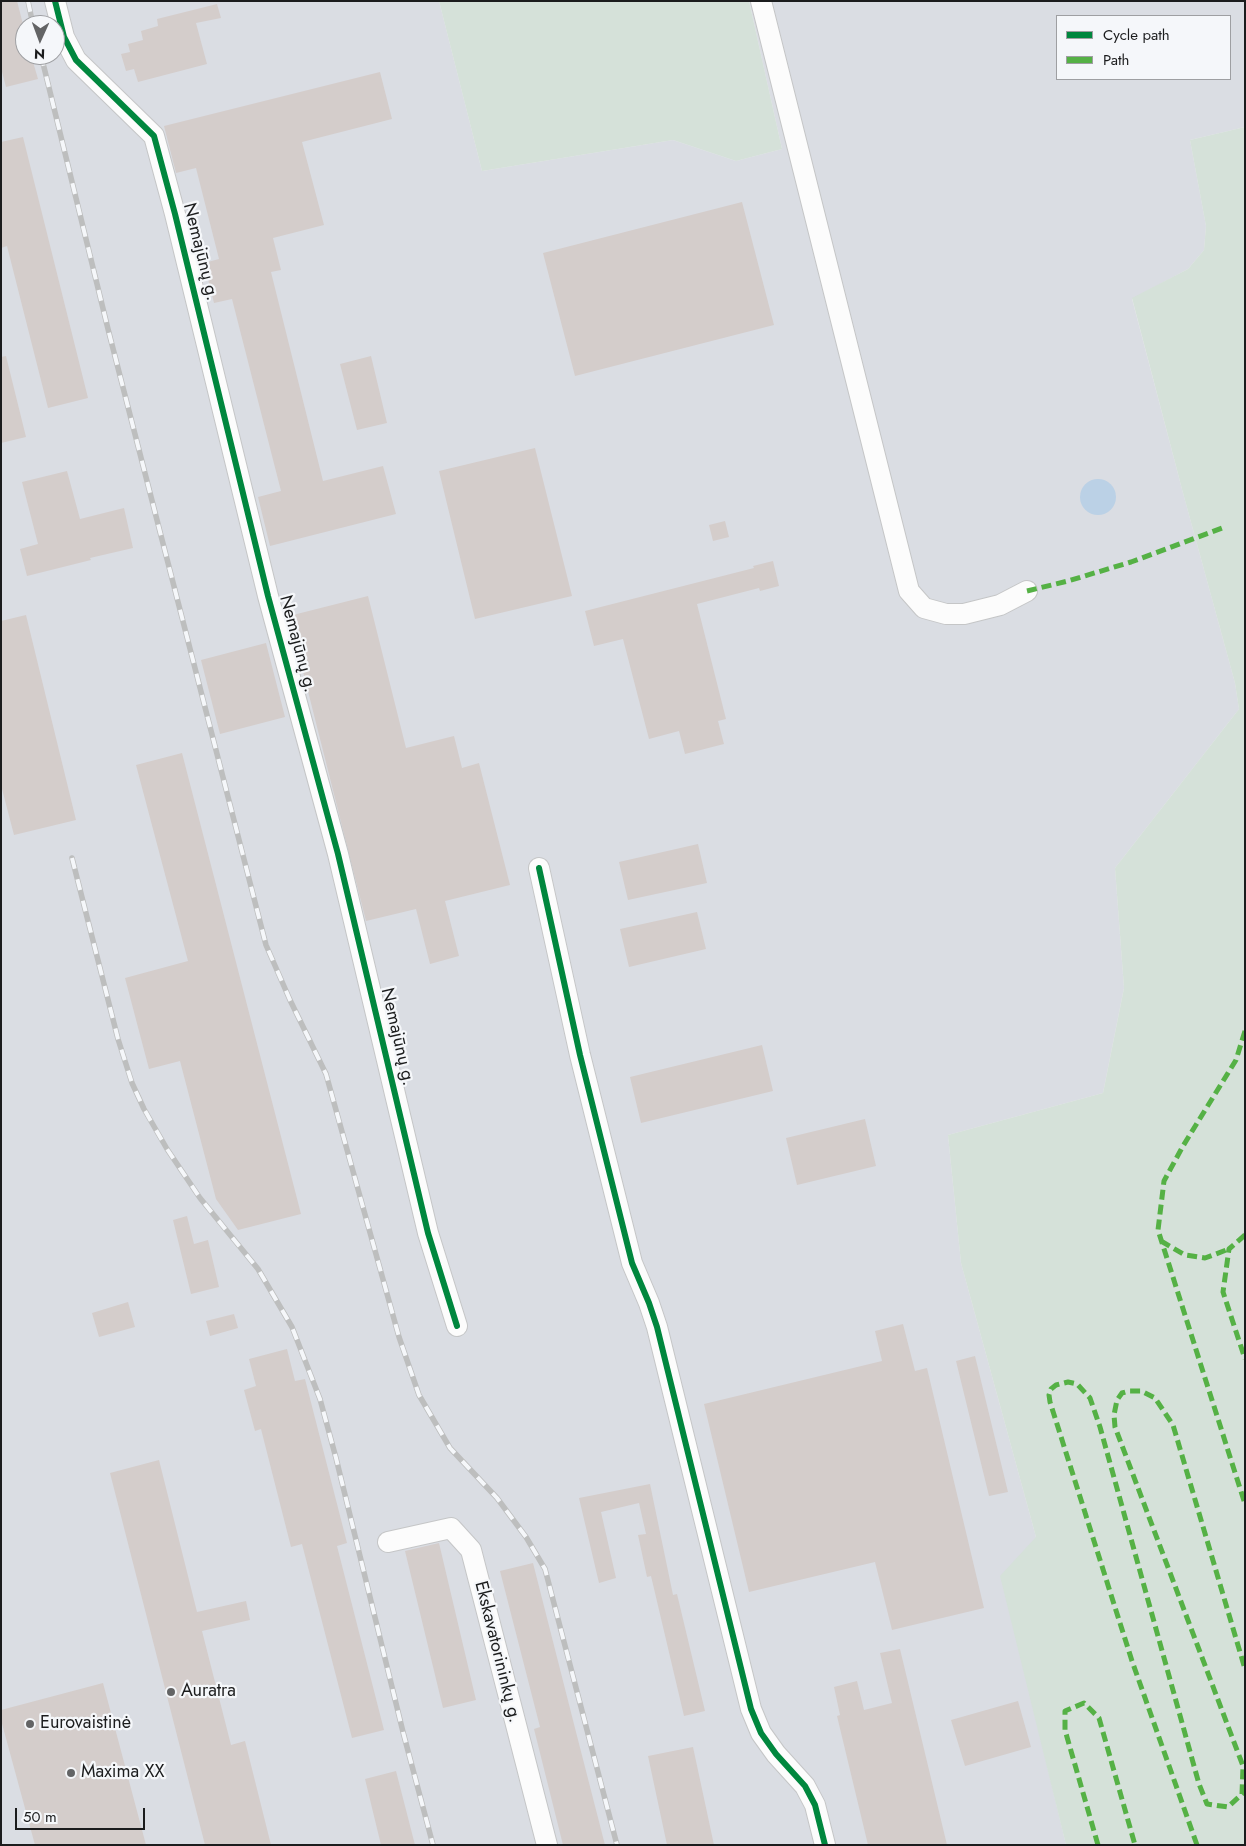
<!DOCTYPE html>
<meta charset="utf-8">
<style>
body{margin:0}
#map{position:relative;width:1246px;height:1846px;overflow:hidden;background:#e9eaec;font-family:Jost,sans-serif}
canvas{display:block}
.frame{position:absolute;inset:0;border:2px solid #1b1c1d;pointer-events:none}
.legend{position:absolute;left:1056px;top:15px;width:175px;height:65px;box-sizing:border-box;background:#f5f7fa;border:1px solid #9e9fa2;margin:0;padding:6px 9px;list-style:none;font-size:15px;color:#1b1c1d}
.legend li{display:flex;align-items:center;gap:10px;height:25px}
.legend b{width:25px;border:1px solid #9e9fa2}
.north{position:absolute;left:15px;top:15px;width:50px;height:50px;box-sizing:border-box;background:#f5f7fa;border:1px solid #9e9fa2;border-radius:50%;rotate:182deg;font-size:14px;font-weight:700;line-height:20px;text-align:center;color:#1b1c1d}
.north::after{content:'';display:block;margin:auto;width:18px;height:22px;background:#636465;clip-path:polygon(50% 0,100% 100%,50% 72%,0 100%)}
.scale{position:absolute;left:15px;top:1808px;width:130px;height:22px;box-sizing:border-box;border:2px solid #1b1c1d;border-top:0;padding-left:6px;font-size:15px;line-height:18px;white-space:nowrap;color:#1b1c1d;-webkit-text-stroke:4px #f5f7fa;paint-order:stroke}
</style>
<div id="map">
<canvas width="1246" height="1846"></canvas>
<div class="frame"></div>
<ul class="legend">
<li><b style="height:6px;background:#00873e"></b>Cycle path</li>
<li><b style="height:6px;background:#55b145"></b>Path</li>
</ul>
<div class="north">N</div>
<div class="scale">50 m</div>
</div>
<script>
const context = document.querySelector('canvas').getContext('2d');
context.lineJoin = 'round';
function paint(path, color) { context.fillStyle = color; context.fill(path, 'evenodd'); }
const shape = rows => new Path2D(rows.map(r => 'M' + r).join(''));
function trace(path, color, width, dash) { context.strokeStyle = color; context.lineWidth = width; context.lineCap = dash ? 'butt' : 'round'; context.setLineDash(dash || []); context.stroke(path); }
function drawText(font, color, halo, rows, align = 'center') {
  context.font = font + ' Jost,sans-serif'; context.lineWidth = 4.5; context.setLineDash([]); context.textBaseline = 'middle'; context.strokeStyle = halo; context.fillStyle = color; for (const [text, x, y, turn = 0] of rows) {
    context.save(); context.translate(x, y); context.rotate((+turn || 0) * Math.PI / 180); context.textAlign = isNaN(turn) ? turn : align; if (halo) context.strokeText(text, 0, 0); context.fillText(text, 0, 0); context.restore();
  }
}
paint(shape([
 [1,1,439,1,482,171,673,140,736,161,782,149,749,1,1245,1,1245,127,1190,140,1206,226,1204,250,1188,269,1132,299,1183,493,1235,683,1239,709,1115,868,1124,988,1103,1093,948,1135,961,1263,1036,1537,1034,1710,1066,1845,1,1845],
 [1057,16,1230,16,1230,79,1057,79],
 [25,25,55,25,55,55,25,55]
]), '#dadde3');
paint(shape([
 [439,1,749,1,782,149,736,161,673,140,482,171],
 [1245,127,1245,1845,1066,1845,1000,1576,1036,1537,961,1263,948,1135,1103,1093,1124,988,1115,868,1239,709,1235,683,1183,493,1132,298,1188,269,1204,250,1206,226,1190,140]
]), '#d5e1d9');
paint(shape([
 '1080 497a18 18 0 1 1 36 0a18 18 0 1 1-36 0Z'
]), '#bbd1e6');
paint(shape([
 [1,1,17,1,25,32,25,55,31,55,38,79,6,87,1,68],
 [217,4,221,18,196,23,207,64,138,82,134,69,126,71,121,54,130,52,128,44,143,40,141,31,158,26,157,19],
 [380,72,392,119,302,142,324,225,273,238,281,270,271,272,323,481,383,466,396,514,270,546,258,497,281,491,232,299,214,303,204,263,219,259,196,168,176,173,164,126],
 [23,137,88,398,48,408,7,246,1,248,1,142],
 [742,202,774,325,575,376,543,253],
 [6,356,26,437,1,443,1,357],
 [371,356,387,423,357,430,340,364],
 [535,448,572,596,475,619,439,471],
 [67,471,80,519,124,508,133,548,90,558,91,560,27,576,20,549,38,544,22,482],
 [725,521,729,537,713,541,709,525],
 [773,561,779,586,760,591,759,588,697,604,726,719,718,721,724,744,685,754,679,731,649,739,623,639,594,646,585,611,754,568,753,566],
 [368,596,406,748,454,736,462,768,479,763,510,885,445,901,459,956,430,964,416,909,366,921,289,616],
 [26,615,76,820,14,835,1,785,1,621],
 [266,643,285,717,220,734,201,660],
 [182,753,301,1214,238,1230,216,1199,180,1061,149,1069,125,978,188,961,136,765],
 [698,844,707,883,628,900,619,862],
 [697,912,706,949,629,967,620,929],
 [762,1045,773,1091,641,1123,630,1077],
 [865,1119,876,1166,797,1185,786,1138],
 [187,1216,194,1244,208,1240,219,1287,191,1294,173,1220],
 [128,1302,135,1327,99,1337,92,1313],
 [234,1314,238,1328,210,1336,206,1321],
 [903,1324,915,1371,927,1368,984,1608,892,1630,875,1562,749,1592,704,1404,882,1361,875,1331],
 [287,1349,295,1381,305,1379,347,1543,337,1546,384,1730,352,1738,302,1544,291,1547,261,1429,255,1431,244,1390,256,1386,249,1359],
 [975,1356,1008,1492,989,1496,956,1361],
 [159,1460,197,1612,246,1601,250,1620,202,1631,231,1745,245,1741,271,1845,205,1845,110,1473],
 [650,1484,673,1595,677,1594,705,1711,684,1716,651,1576,647,1577,638,1535,646,1534,639,1503,601,1512,616,1578,599,1583,579,1498],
 [439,1543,476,1700,443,1708,405,1551],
 [533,1563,576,1732,605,1845,563,1845,534,1729,540,1727,500,1571],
 [900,1649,947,1845,868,1845,837,1716,840,1715,834,1687,857,1681,864,1710,892,1703,880,1653],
 [103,1683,146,1845,35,1845,1,1720,1,1710],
 [1018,1701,1031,1747,965,1766,951,1720],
 [693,1747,714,1845,667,1845,648,1756],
 [396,1771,415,1845,381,1845,365,1779]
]), '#d4cdcb');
const minor = shape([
 [55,1,64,37,76,60,154,136,175,214,268,596,338,854,428,1233,457,1326],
 [761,1,909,591,924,608,946,614,964,614,1000,605,1027,591],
 [539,868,580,1055,632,1263,649,1303,657,1327,751,1709,761,1733,776,1754,805,1786,815,1805,825,1845],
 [388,1542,451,1528,471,1550,547,1845]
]);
trace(minor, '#c5c6c7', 22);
trace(shape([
 [1,1731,4,1730]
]), '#d4d4d4', 3, [1, 4]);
trace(minor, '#fcfcfc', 20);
const rail = shape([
 [28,1,33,25],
 [41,55,108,329,266,945,290,1000,326,1074,399,1337,419,1395,450,1448,497,1498,526,1537,545,1569,617,1845],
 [72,858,118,1039,132,1083,144,1109,167,1149,200,1198,258,1269,292,1327,320,1399,336,1458,403,1732,433,1845]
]);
trace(rail, '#bdbebe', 5.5);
trace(rail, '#f5f7fa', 4, [11]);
trace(shape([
 [1027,591,1068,581,1131,562,1222,528],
 [1245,1031,1236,1060,1183,1146,1164,1181,1158,1230,1245,1504],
 [1245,1235,1229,1249,1223,1292,1245,1359],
 [1161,1241,1185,1255,1205,1258,1229,1249],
 [1098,1845,1065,1730,1065,1711,1084,1703,1099,1718,1135,1845],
 [1197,1845,1132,1661,1050,1402,1049,1395,1051,1389,1056,1385,1068,1382,1077,1384,1090,1398,1100,1427,1199,1784,1207,1804,1228,1807,1242,1794,1243,1766,1115,1427,1114,1415,1117,1400,1122,1393,1129,1391,1141,1391,1155,1398,1173,1425,1245,1669]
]), '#55b145', 5, [10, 5]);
trace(shape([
 [55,1,64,37,76,60,154,136,175,214,268,596,338,854,428,1233,457,1326],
 [539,868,580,1055,632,1263,649,1303,657,1327,751,1709,761,1733,776,1754,805,1786,815,1805,825,1845]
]), '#00873e', 6);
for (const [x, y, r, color] of [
 [171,1692,5,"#636465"],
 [30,1724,5,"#636465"],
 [71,1773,5,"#636465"]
]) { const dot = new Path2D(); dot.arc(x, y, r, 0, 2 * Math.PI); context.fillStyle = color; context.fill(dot); trace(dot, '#f5f7fa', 2); }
drawText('18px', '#1b1c1d', '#f5f7fa', [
 ["Nemajūnų g.",200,252,76],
 ["Nemajūnų g.",297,644,75],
 ["Nemajūnų g.",397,1037,77],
 ["Ekskavatorininkų g.",497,1652,76]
]);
drawText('18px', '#1b1c1d', '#f5f7fa', [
 ["Auratra",181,1692],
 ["Eurovaistinė",40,1724],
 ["Maxima XX",81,1773]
], 'left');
</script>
